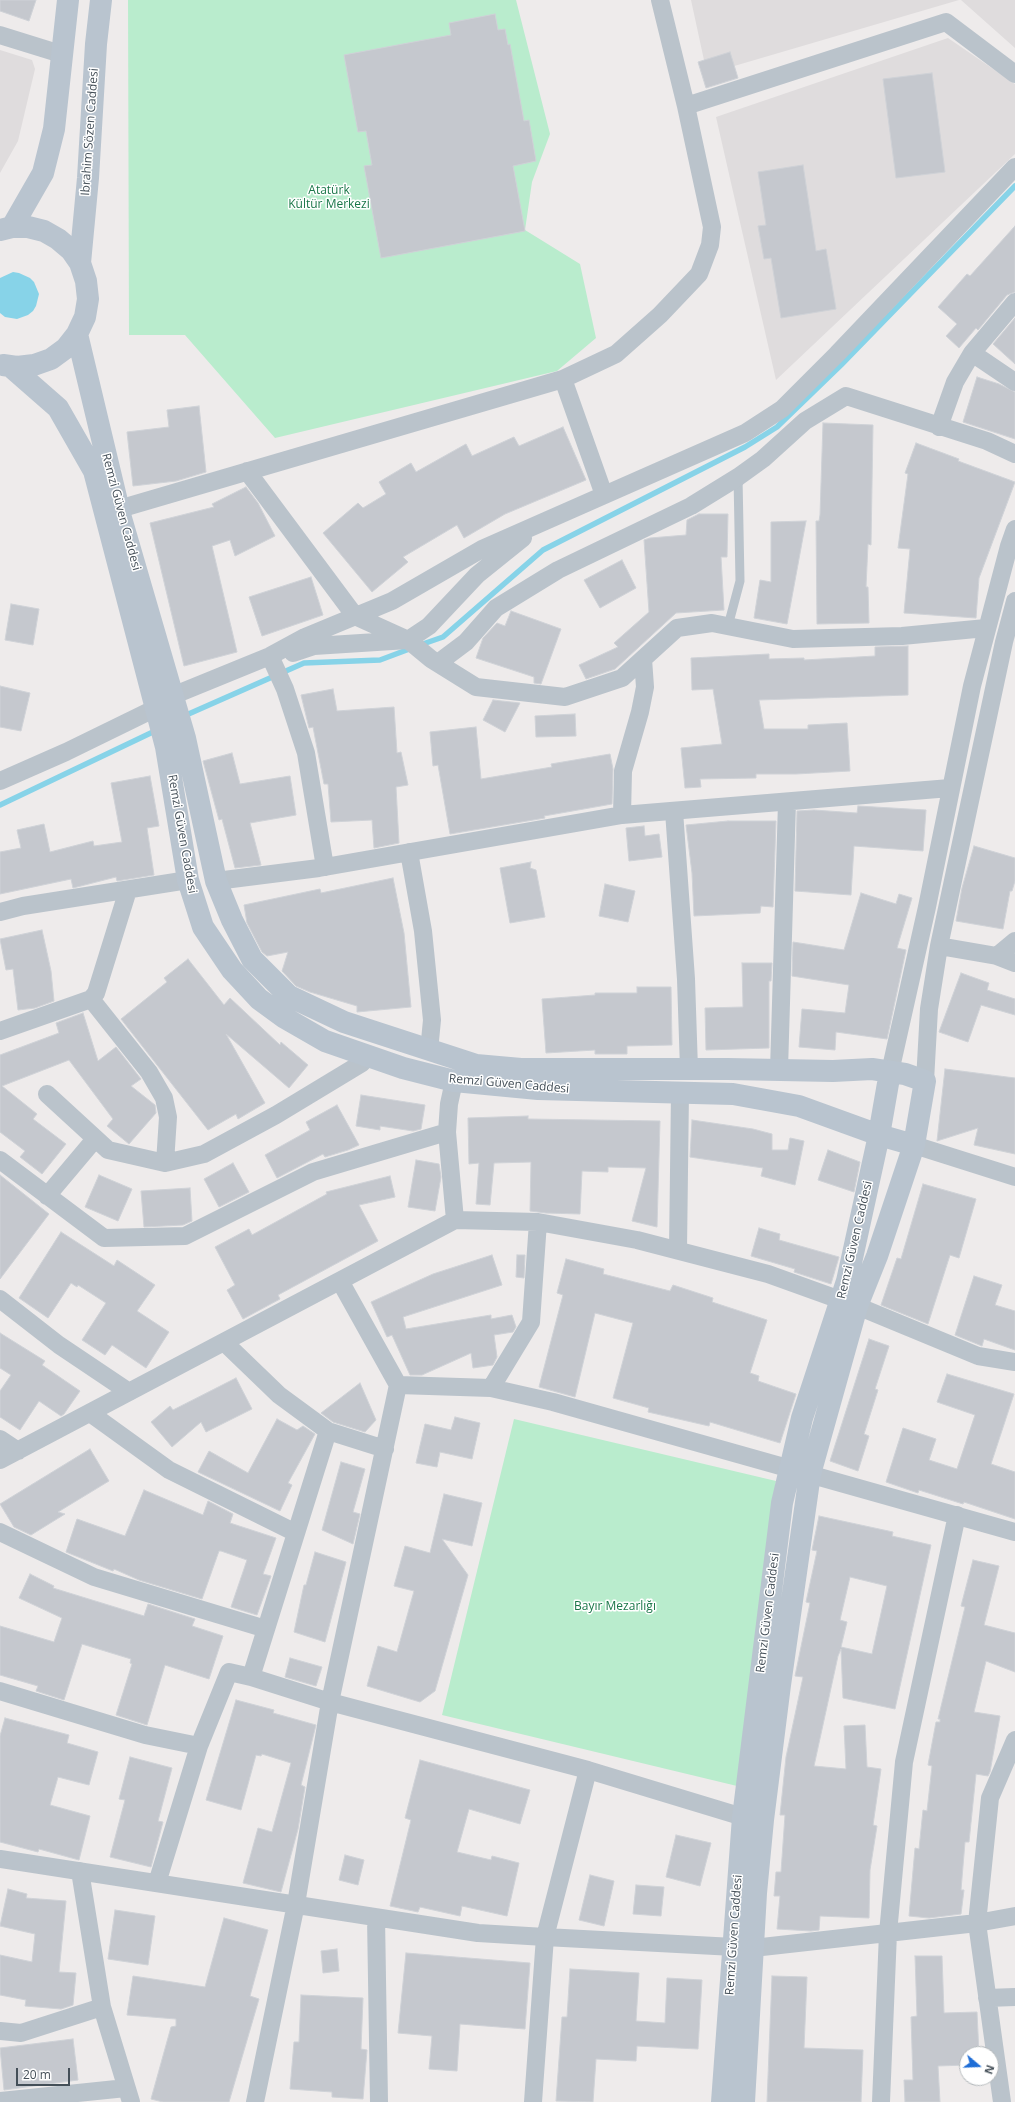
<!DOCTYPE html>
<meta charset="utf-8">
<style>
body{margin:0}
#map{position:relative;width:1015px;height:2102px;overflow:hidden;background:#eeebeb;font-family:"Open Sans",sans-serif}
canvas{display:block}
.north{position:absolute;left:959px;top:2046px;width:40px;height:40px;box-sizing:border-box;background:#fff;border:1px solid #b4b9bc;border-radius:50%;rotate:109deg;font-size:11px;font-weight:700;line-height:16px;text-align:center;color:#444f58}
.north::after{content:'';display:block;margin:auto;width:14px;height:18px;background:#1e6dd6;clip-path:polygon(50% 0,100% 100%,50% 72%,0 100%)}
.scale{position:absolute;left:16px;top:2068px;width:54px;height:18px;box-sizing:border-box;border:2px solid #444f58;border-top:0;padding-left:5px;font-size:12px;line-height:14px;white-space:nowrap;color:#444f58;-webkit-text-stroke:3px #fff;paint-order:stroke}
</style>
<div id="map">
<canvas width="1015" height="2102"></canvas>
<div class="north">N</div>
<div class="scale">20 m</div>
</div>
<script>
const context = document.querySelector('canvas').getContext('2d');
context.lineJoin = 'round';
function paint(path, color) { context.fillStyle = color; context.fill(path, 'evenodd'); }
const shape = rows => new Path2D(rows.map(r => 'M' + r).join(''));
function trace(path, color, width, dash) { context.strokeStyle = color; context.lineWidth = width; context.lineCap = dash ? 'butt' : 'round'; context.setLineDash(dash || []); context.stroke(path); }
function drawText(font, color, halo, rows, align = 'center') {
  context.font = font + ' "Open Sans",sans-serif'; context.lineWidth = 3; context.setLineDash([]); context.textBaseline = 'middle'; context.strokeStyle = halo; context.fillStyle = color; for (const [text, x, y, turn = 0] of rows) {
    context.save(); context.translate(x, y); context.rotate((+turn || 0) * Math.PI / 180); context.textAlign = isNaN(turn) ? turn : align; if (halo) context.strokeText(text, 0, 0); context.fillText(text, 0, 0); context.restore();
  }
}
paint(shape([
 [691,0,959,0,707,74],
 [961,0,1015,0,1015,48],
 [948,38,1015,84,1015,154,776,380,716,117],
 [0,50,32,60,35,69,18,141,0,173]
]), '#dfdcdd');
paint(shape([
 [128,0,516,0,550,134,532,182,525,230,580,264,596,338,557,371,275,438,185,335,129,335],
 [514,1419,776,1481,737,1786,442,1715]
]), '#b9eccd');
paint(shape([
 [13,272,19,273,30,278,34,282,39,294,36,306,33,311,28,315,17,319,5,317,0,313,0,278]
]), '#87d3e8');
trace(shape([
 [420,645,443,637,543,550,745,447,777,427,841,365,1015,186],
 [184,716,304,663,380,660,412,648],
 [0,805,157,730]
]), '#87d3e8', 5.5);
const building = shape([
 [0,0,36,0,29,21,0,11,0,0],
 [495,14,498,30,505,29,508,45,510,44,524,121,529,120,536,161,513,166,525,231,381,258,364,166,372,165,366,131,358,132,344,55,451,35,449,23,495,14],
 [730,52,738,78,706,88,698,62,730,52],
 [932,73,945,172,896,178,883,79,932,73],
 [803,165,816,251,826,249,836,309,781,318,771,258,764,259,758,226,766,225,758,172,803,165],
 [1015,226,1015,292,1007,295,978,330,976,328,959,348,946,336,957,324,938,307,967,274,970,276,1015,226],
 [1015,318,1015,364,993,344,1015,318],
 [977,377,999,384,1015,392,1015,439,963,422,977,377],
 [199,406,206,472,176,481,133,486,127,432,169,427,167,410,199,406],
 [823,423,873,425,871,545,868,544,866,587,868,587,869,623,817,624,816,521,819,521,820,515,823,423],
 [563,427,586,480,505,514,464,538,457,525,403,557,408,562,372,592,323,533,358,503,363,508,386,494,379,482,411,463,416,472,466,444,472,456,514,437,519,446,563,427],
 [916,443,959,459,958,461,1015,482,979,578,976,618,904,613,910,549,898,548,908,474,905,473,916,443],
 [246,487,258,503,275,536,235,556,230,540,212,546,237,652,184,666,150,523,214,507,212,504,246,487],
 [699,514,728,514,727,557,721,557,724,610,676,613,615,669,586,679,579,665,618,647,614,643,649,612,644,540,650,538,686,535,687,520,699,514],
 [806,521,787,624,754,618,760,580,771,582,771,522,806,521],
 [622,560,636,588,600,608,584,580,622,560],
 [311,577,323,615,262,636,249,597,311,577],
 [11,604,39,609,33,645,5,640,11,604],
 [511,611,561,629,541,684,534,683,534,677,476,658,483,638,497,623,505,626,511,611],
 [908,646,908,695,759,700,764,729,808,729,808,725,847,723,850,771,796,774,756,774,756,778,700,779,701,787,685,788,681,748,722,744,713,689,692,690,691,658,769,654,769,659,804,658,804,660,875,656,875,647,908,646],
 [0,686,30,693,21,731,0,727,0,686],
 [333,689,337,711,394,707,397,753,401,752,408,785,396,787,399,843,374,848,372,820,331,822,328,784,324,784,313,727,309,728,301,695,333,689],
 [493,700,520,703,505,732,483,720,493,700],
 [575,714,576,736,536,737,535,716,575,714],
 [476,727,481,779,552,767,551,764,610,754,613,769,612,804,544,816,545,818,450,834,438,765,433,766,430,732,476,727],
 [232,753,240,784,290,776,296,815,250,823,261,865,235,868,222,819,219,820,203,761,232,753],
 [150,776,159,826,147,828,154,875,117,881,116,877,73,888,71,879,0,894,0,852,21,848,17,830,44,824,50,852,93,841,94,846,122,842,111,783,150,776],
 [858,806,926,810,923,851,854,846,851,895,795,891,797,811,814,810,857,813,858,806],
 [728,821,776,821,773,907,761,906,760,913,694,916,692,873,686,825,728,821],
 [644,826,645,836,659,834,662,857,629,861,626,828,644,826],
 [974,846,1015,858,1015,881,1012,891,1010,891,1003,929,956,921,962,888,974,846],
 [531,862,530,868,536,870,545,917,510,923,500,868,531,862],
 [393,878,404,933,411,1007,357,1012,357,1006,310,992,296,986,282,971,288,952,267,956,262,952,247,923,244,905,320,889,321,893,393,878],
 [605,884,635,891,628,922,599,916,605,884],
 [861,893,896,904,899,894,912,898,897,948,906,950,887,1039,836,1032,835,1050,799,1047,802,1009,845,1013,849,985,792,976,793,942,844,950,861,893],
 [42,930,51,971,54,1001,35,1008,18,1010,13,969,6,970,0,939,42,930],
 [188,959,224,1005,230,998,280,1045,281,1042,308,1065,289,1088,226,1034,265,1103,238,1119,236,1114,208,1130,121,1019,167,982,164,978,188,959],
 [742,963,772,963,771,981,769,981,769,1048,706,1050,705,1008,743,1007,742,963],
 [961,973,989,983,987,990,1015,999,1015,1015,981,1005,968,1042,939,1032,961,973],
 [637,987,671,987,672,1045,627,1046,627,1054,595,1054,595,1050,546,1053,542,999,595,995,595,993,637,993,637,987],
 [83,1013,98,1061,116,1047,141,1079,131,1086,155,1105,156,1113,129,1144,107,1126,113,1119,69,1060,2,1086,37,1114,33,1119,66,1144,42,1174,20,1157,25,1151,0,1132,0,1055,59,1033,56,1023,83,1013],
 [945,1069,1015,1078,1015,1154,974,1145,978,1128,937,1141,945,1069],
 [361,1095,425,1105,421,1129,413,1131,380,1126,380,1130,356,1126,361,1095],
 [337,1105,359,1145,348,1150,325,1157,323,1154,277,1178,265,1155,310,1130,306,1122,337,1105],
 [528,1116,528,1119,660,1121,657,1227,632,1221,646,1168,608,1167,608,1172,582,1171,580,1214,546,1213,530,1211,531,1162,494,1163,490,1205,476,1204,479,1163,469,1164,468,1118,528,1116],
 [692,1120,753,1129,772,1134,772,1150,788,1150,790,1138,804,1141,795,1185,761,1176,763,1168,690,1157,692,1120],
 [828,1150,860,1162,854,1192,818,1180,828,1150],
 [416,1160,439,1164,441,1177,435,1211,408,1207,416,1160],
 [233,1163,249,1192,219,1207,204,1179,233,1163],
 [0,1175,49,1214,0,1279,0,1175],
 [99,1175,132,1189,118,1221,85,1207,99,1175],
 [390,1176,395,1197,359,1205,378,1241,278,1295,280,1299,243,1319,227,1290,235,1285,215,1247,249,1229,252,1235,327,1194,326,1192,390,1176],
 [923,1184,976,1199,959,1258,950,1255,928,1324,881,1305,897,1258,901,1259,923,1184],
 [190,1188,192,1221,183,1225,144,1227,141,1191,190,1188],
 [759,1228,780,1234,779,1240,839,1257,831,1284,794,1272,795,1269,751,1256,759,1228],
 [61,1232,114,1266,117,1260,155,1285,137,1311,169,1332,146,1368,112,1345,105,1355,82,1340,106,1303,78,1285,77,1287,71,1283,48,1318,19,1298,61,1232],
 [492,1255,502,1285,403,1317,406,1329,491,1315,491,1319,512,1315,516,1327,513,1332,494,1335,497,1357,493,1365,473,1368,471,1353,422,1375,410,1375,392,1335,387,1337,371,1302,433,1274,492,1255],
 [517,1255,525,1255,524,1278,516,1277,517,1255],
 [566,1259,604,1269,603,1274,670,1291,673,1285,713,1298,712,1302,767,1320,750,1373,759,1376,758,1381,796,1394,780,1443,710,1422,709,1426,648,1412,649,1408,613,1398,633,1323,595,1313,575,1397,539,1387,563,1295,557,1293,566,1259],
 [974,1276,1002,1285,995,1305,1015,1311,1015,1350,984,1339,982,1346,955,1335,974,1276],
 [0,1333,45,1361,42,1365,80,1391,64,1414,61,1416,39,1401,20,1430,0,1417,0,1391,11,1375,0,1368,0,1333],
 [869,1339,889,1346,875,1389,878,1390,864,1434,869,1436,858,1471,830,1461,869,1339],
 [947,1374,1014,1394,991,1464,1015,1472,1015,1519,964,1502,963,1504,919,1490,918,1493,886,1482,903,1428,936,1439,929,1460,957,1469,975,1415,937,1402,947,1374],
 [236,1378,252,1409,206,1432,201,1422,172,1447,151,1422,170,1406,173,1410,236,1378],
 [360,1383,376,1420,365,1432,333,1422,321,1413,360,1383],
 [455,1417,480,1423,472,1459,440,1452,437,1467,416,1463,425,1424,451,1430,455,1417],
 [277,1419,297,1430,303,1426,315,1434,288,1483,292,1485,280,1511,198,1472,209,1451,248,1473,277,1419],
 [90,1449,109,1481,58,1512,65,1514,31,1535,14,1527,0,1504,90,1449],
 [341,1462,365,1469,353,1512,360,1514,353,1544,322,1530,341,1462],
 [144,1490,203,1515,208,1501,233,1514,230,1523,276,1538,263,1574,271,1576,257,1615,231,1607,247,1560,221,1551,219,1551,202,1599,139,1580,114,1569,113,1571,66,1552,77,1519,125,1536,144,1490],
 [444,1494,482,1503,472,1546,442,1539,468,1575,435,1691,420,1702,367,1686,378,1646,397,1652,414,1591,394,1586,405,1546,430,1553,444,1494],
 [819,1516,893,1532,892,1536,931,1545,895,1709,843,1698,841,1649,838,1656,814,1766,846,1769,844,1726,865,1725,867,1767,881,1769,873,1825,877,1826,870,1870,869,1918,820,1916,819,1930,811,1931,777,1929,780,1896,774,1896,776,1872,781,1872,785,1815,780,1815,786,1757,803,1677,795,1676,810,1603,806,1602,817,1551,812,1550,819,1516],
 [850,1577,887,1586,872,1654,841,1647,847,1622,840,1620,850,1577],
 [315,1552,346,1562,325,1642,294,1632,304,1585,306,1585,315,1552],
 [973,1560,999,1566,984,1625,1015,1633,1015,1672,986,1661,974,1712,1000,1716,990,1772,988,1776,976,1774,969,1842,965,1842,961,1890,964,1890,961,1914,929,1918,909,1916,915,1848,919,1849,923,1810,927,1811,932,1766,928,1765,936,1722,940,1722,940,1719,938,1719,965,1607,961,1606,973,1560],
 [30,1574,54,1586,53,1588,144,1616,148,1604,195,1619,192,1626,223,1636,209,1679,165,1665,147,1725,116,1715,132,1664,130,1663,131,1659,82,1644,64,1700,36,1691,38,1686,0,1675,0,1626,54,1642,62,1618,19,1598,30,1574],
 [290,1658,322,1667,316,1686,285,1677,290,1658],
 [236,1700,274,1710,273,1713,316,1725,301,1785,305,1787,298,1829,281,1892,243,1883,258,1828,272,1832,291,1763,262,1754,261,1756,256,1755,241,1810,206,1800,236,1700],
 [5,1718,69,1735,67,1743,98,1752,89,1785,58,1777,50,1805,90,1816,79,1860,39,1849,38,1852,0,1842,0,1736,5,1718],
 [130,1757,172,1768,158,1821,163,1822,151,1867,110,1857,125,1800,119,1799,130,1757],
 [420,1760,530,1790,520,1824,469,1809,457,1852,491,1860,492,1856,519,1863,507,1916,462,1906,460,1916,420,1907,418,1912,390,1906,411,1820,405,1818,420,1760],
 [676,1835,711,1843,700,1886,666,1877,676,1835],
 [345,1855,364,1860,358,1885,339,1880,345,1855],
 [590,1875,614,1881,604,1926,579,1920,590,1875],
 [636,1885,664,1887,661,1916,633,1914,636,1885],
 [8,1889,27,1894,26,1898,66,1901,59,1972,76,1973,73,2005,61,2009,25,2006,26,2000,0,1995,0,1955,32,1962,35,1934,0,1926,8,1889],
 [115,1910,155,1916,148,1965,108,1959,115,1910],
 [224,1918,268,1930,250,1996,259,1999,229,2102,163,2102,151,2099,171,2027,176,2026,176,2019,127,2015,133,1976,205,1987,224,1918],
 [337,1949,339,1971,323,1973,321,1951,337,1949],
 [406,1953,530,1963,525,2029,460,2024,457,2071,429,2069,432,2036,398,2033,406,1953],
 [915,1956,942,1956,944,2013,977,2012,979,2054,967,2054,967,2065,938,2066,940,2102,905,2102,904,2080,913,2080,911,2017,917,2016,915,1956],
 [570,1969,639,1973,636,2021,665,2023,667,1978,702,1980,698,2049,637,2046,636,2061,596,2059,593,2102,556,2101,562,2017,567,2017,570,1969],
 [772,1976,807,1977,804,2048,863,2050,861,2102,767,2102,772,1976],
 [301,1995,363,1998,361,2049,367,2050,363,2099,332,2097,332,2092,290,2089,294,2042,299,2042,301,1995],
 [73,2039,78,2080,4,2090,0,2048,73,2039]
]);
paint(building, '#c5c8ce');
trace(building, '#cfd2d7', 1);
trace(shape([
 [728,626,740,581,738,477]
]), '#bac3cb', 9);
trace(shape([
 [0,35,61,54],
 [686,106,946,22,1015,74],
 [1015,302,972,353,1015,382],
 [563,379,604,495],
 [939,427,955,382,972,353],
 [247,471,355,616,408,640,431,659,476,687,565,697,622,678,677,628,712,623,793,639,902,636,986,628],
 [119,509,563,379,616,354,660,315,699,274,710,245,712,227,686,106,660,0],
 [293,653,314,646,408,640,429,626,477,575,523,538],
 [270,656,285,689,306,753,325,867],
 [438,663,466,642,496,608,558,570,691,506,738,477,763,459,805,421,846,396,987,441,1015,454],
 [0,781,66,752,156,708,172,696,270,656,305,637,392,601,482,549,745,433,782,409,837,354,1015,167],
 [674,811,686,979,689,1069],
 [622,815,623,771,640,712,645,687,643,659],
 [409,852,423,931,432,1020,429,1051],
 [216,881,319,868,622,815,950,788],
 [0,912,23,906,188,880],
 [939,946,997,956,1015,963],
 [997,956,1015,941],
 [91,999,149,1072,164,1098,168,1117,165,1163],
 [0,1031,91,999,96,993,128,890],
 [779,1070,787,802],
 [890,1072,927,907,972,686,1009,546,1015,529],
 [454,1081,449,1104,447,1132,455,1220],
 [925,1081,929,1009,939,946,1004,642,1015,601],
 [47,1094,108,1150,165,1163,204,1154,276,1115,362,1063,368,1056],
 [914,1145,1015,1177],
 [0,1160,104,1238,185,1236,313,1172,447,1132],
 [47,1196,95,1139],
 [678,1250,680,1092],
 [0,1299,59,1345,129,1392],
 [224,1342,279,1395,328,1431,385,1449],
 [398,1385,491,1388,553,1402,1015,1532],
 [491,1388,531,1322,538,1222],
 [90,1413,169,1470,296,1533],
 [0,1439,18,1451],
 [0,1460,455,1220,538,1222,637,1240,768,1274,857,1306,978,1356,1015,1362],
 [0,1532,94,1577,266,1629],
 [251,1677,328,1431],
 [0,1691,145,1735,199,1746],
 [0,1859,478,1933,545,1937,753,1948,977,1923,1015,1916],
 [80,1871,102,2007,131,2102],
 [157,1883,199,1746,229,1672,251,1677,330,1702,588,1770,743,1817],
 [376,1917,379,2102],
 [987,1998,1015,1997],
 [0,2031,21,2033,102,2007],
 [0,2101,126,2088],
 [255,2102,296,1904,330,1702,398,1385,340,1281],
 [533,2102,545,1937,588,1770],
 [881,2102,888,1933,904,1762,957,1515],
 [1002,2102,977,1923,990,1798,1015,1740]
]), '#bac3cb', 18);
trace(shape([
 [12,227,43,173,54,129,68,0],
 [0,230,12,227,28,227,44,231,58,239,71,250,80,263,86,281,88,299,85,317,77,334,66,348,51,359,34,365,17,367,3,365],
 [80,263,88,178,96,44,101,0],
 [77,334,121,518,185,738,216,881,232,920,252,959,289,996,344,1022,476,1065,521,1069,728,1069,833,1071,872,1069,905,1074,925,1081,914,1145,877,1256,857,1306,810,1474,780,1685,763,1820,756,1893,744,2102],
 [10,366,58,408,94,471,166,747,188,880,203,927,232,970,259,999,285,1018,325,1041,403,1068,454,1081,538,1089,733,1094,799,1106,879,1135,914,1145],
 [722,2102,743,1817,782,1503,802,1418,847,1281,879,1135,890,1072]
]), '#b9c4cf', 22);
drawText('12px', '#444f58', '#fff', [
 ["Ibrahim Sözen Caddesi",90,132,-86],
 ["Remzi Güven Caddesi",121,512,75],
 ["Remzi Güven Caddesi",182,834,80],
 ["Remzi Güven Caddesi",509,1084,5],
 ["Remzi Güven Caddesi",855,1240,-77],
 ["Remzi Güven Caddesi",768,1613,-83],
 ["Remzi Güven Caddesi",734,1935,-86]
]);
drawText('12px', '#197648', '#fff', [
 ["Atatürk",329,191],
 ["Kültür Merkezi",329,205],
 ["Bayır Mezarlığı",615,1607]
]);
</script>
